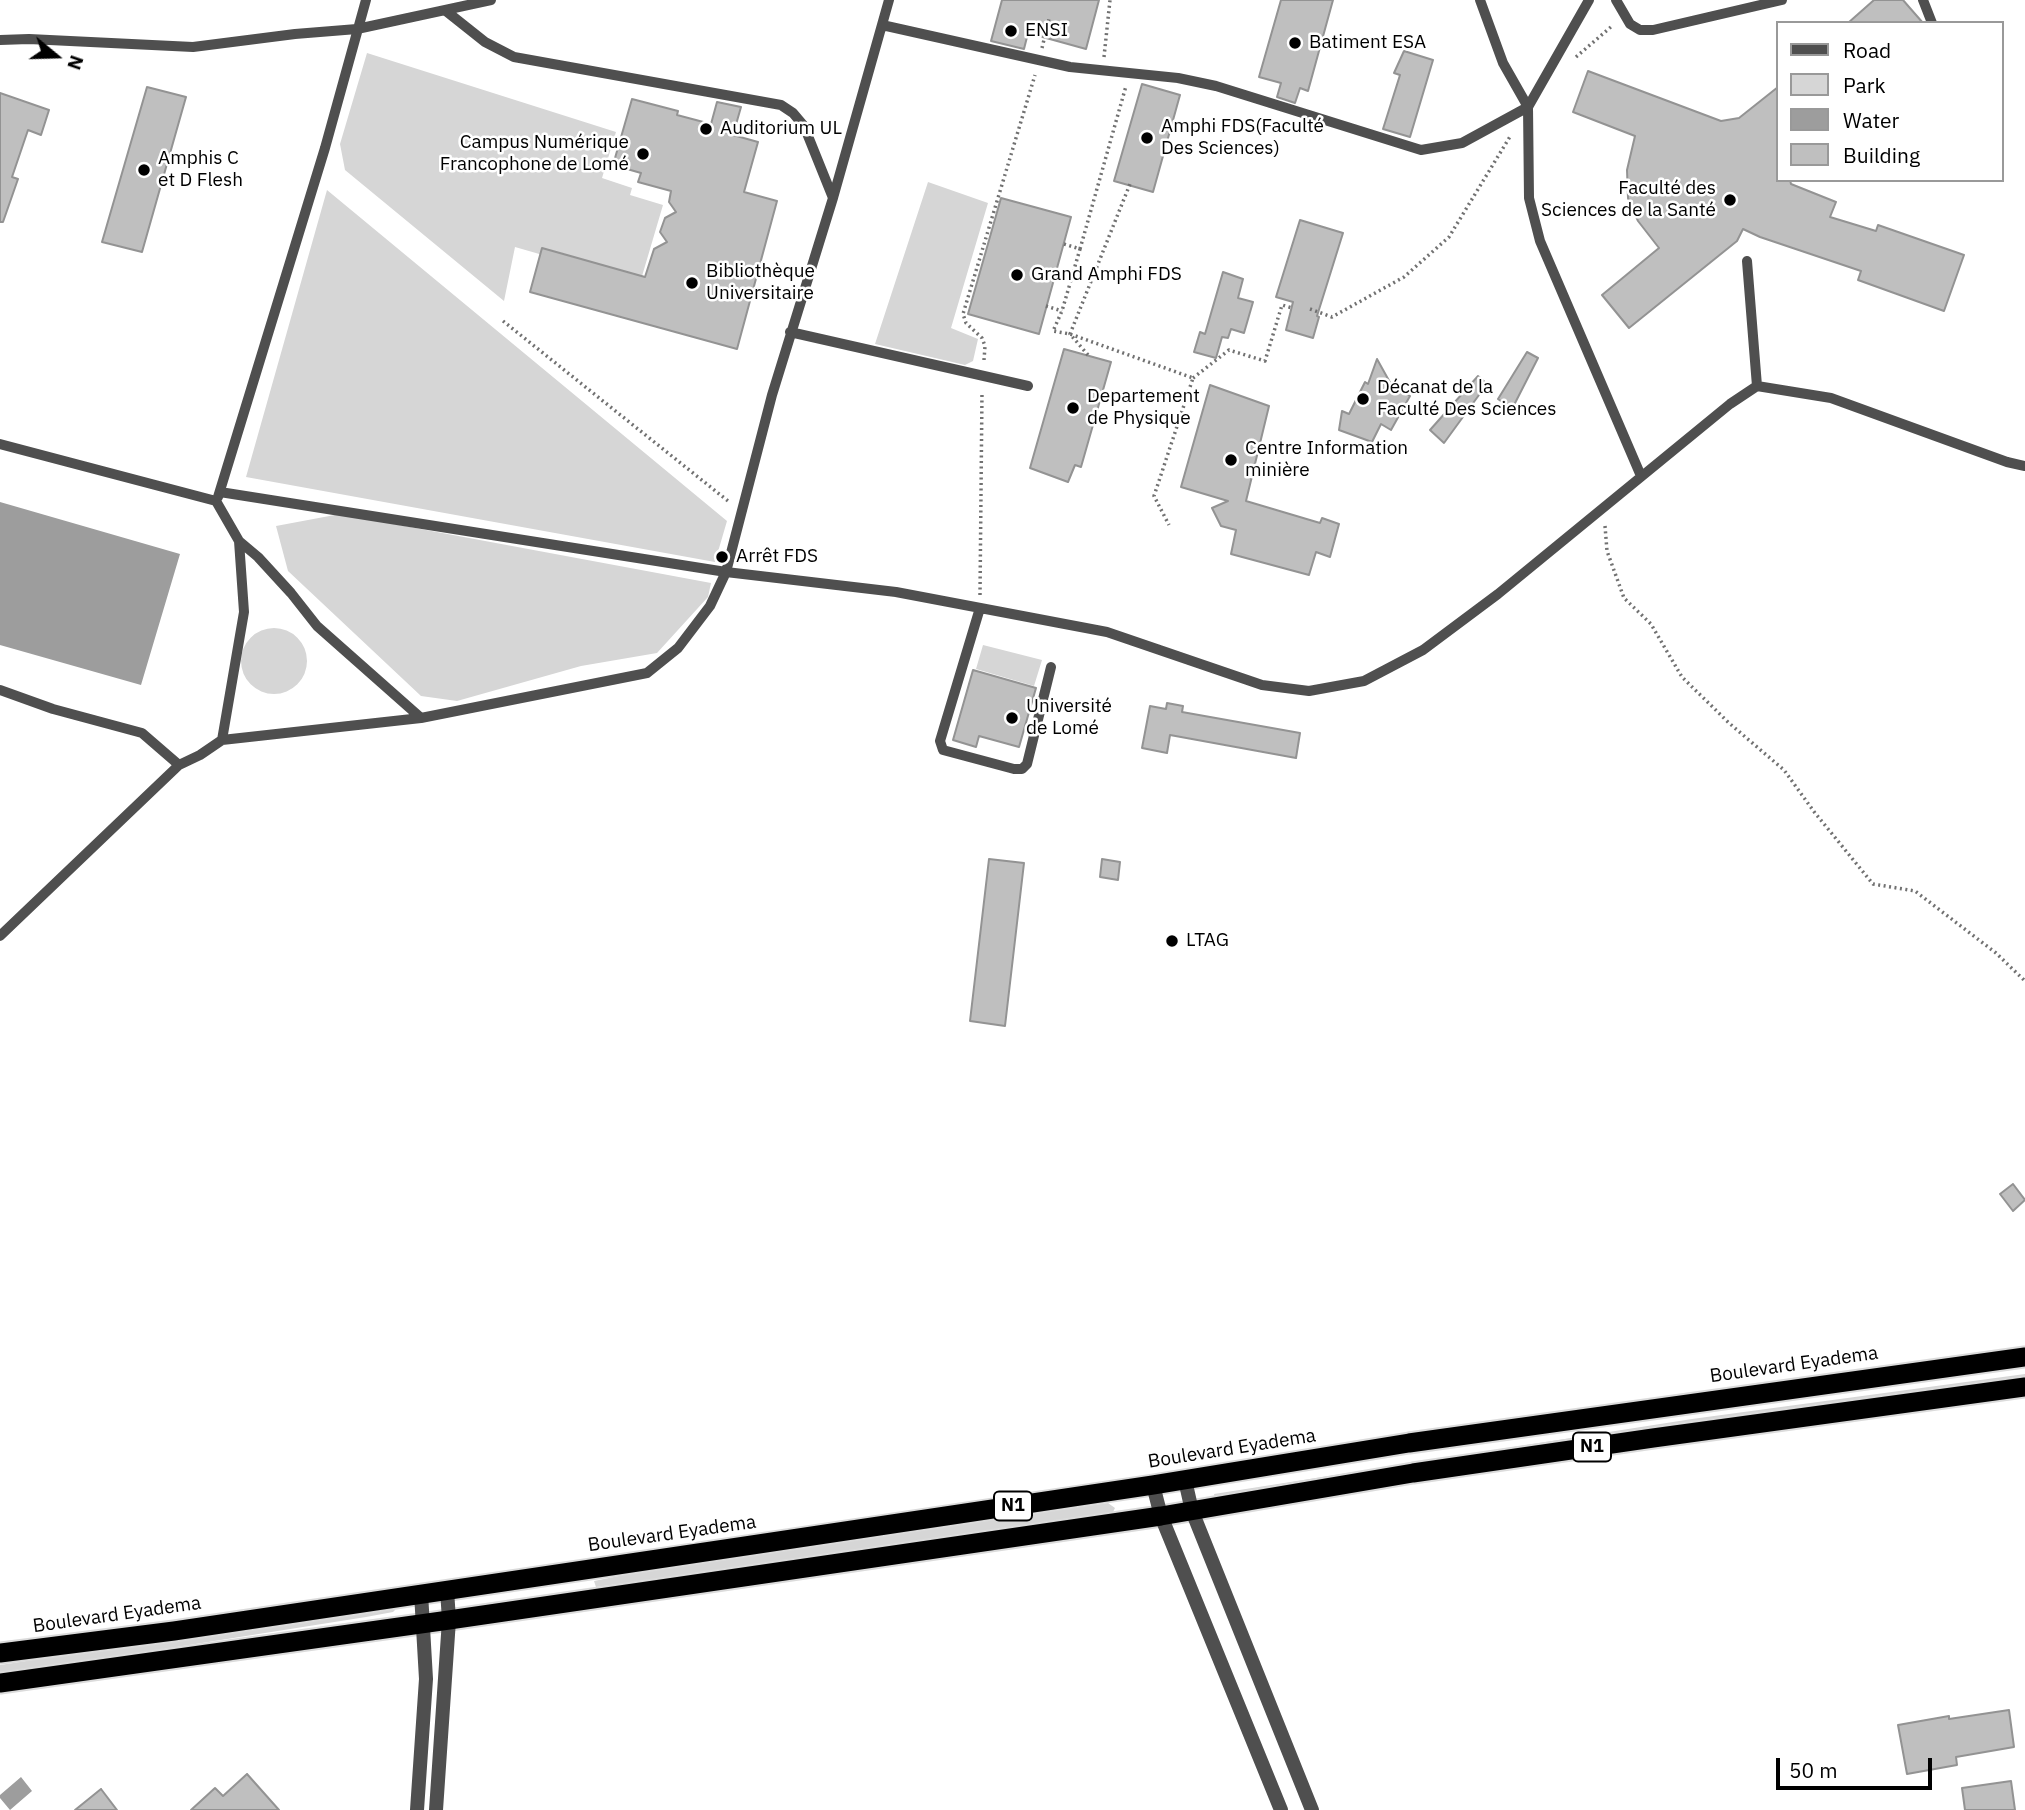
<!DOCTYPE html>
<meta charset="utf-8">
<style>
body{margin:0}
#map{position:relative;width:2025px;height:1810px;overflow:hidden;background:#fff;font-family:"IBM Plex Sans",sans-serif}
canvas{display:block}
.legend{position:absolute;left:1776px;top:21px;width:228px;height:161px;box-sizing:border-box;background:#fff;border:2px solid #999;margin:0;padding:9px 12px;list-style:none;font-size:21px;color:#000}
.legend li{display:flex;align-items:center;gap:14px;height:35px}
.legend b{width:35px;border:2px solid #999}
.north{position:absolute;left:21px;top:21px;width:70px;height:70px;-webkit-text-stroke:5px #fff;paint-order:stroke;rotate:109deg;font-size:19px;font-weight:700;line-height:28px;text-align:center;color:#000}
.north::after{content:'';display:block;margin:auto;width:24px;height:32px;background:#000;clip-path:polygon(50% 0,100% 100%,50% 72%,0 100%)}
.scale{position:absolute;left:1776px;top:1758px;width:156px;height:32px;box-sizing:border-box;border:4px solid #000;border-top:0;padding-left:9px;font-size:21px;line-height:24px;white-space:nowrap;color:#000;-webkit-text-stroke:5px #fff;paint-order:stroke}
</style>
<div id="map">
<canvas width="2025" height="1810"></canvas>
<ul class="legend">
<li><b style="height:9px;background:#4f4f4f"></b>Road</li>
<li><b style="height:19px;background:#d6d6d6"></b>Park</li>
<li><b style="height:19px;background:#9d9d9d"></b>Water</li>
<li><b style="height:19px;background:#bfbfbf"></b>Building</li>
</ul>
<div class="north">N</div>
<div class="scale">50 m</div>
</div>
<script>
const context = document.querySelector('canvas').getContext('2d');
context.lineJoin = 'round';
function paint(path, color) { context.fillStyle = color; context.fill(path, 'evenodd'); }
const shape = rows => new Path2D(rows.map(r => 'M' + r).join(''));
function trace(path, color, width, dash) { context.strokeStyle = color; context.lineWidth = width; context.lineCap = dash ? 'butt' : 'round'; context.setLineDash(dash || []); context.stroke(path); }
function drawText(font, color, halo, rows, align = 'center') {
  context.font = font + ' "IBM Plex Sans",sans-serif'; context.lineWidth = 5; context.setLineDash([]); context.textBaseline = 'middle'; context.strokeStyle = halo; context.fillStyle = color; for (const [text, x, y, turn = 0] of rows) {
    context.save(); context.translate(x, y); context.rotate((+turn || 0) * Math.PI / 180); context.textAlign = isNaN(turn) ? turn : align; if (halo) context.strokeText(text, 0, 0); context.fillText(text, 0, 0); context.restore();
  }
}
paint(shape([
 [367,53,616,132,602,178,632,188,630,195,663,205,640,283,515,247,504,301,345,170,340,144],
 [928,182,988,203,951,328,978,339,973,361,965,365,875,344],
 [327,190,727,521,715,562,246,477],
 [340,514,711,583,708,597,657,653,581,666,457,701,421,696,288,571,276,526],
 '241 661a33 33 0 1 1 66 0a33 33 0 1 1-66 0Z',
 [983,645,1042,660,1034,686,976,669],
 [2025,1374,2025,1381,1215,1498,1214,1494,1692,1419],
 [1108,1503,1115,1508,1112,1514,813,1558,596,1587,594,1581,663,1567,759,1551],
 [393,1605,395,1610,393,1612,366,1617,0,1675,0,1665]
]), '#d6d6d6');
paint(shape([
 [0,502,180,554,141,685,0,645],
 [21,1777,32,1791,10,1810,0,1798,0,1795]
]), '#9d9d9d');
const building = shape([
 [1002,0,1099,0,1086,49,1028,33,1024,49,991,41,1002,0],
 [1281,0,1333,0,1308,91,1300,88,1295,103,1277,97,1281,83,1259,77,1281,0],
 [1874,0,1903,0,1923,23,1848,23,1874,0],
 [1404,51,1433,60,1410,137,1383,129,1400,75,1394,73,1404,51],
 [1588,71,1721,121,1739,118,1778,87,1778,180,1790,180,1791,184,1836,202,1830,217,1876,231,1878,225,1964,255,1944,311,1858,280,1861,271,1760,237,1743,229,1737,241,1629,328,1602,295,1659,248,1638,221,1628,198,1627,170,1635,136,1573,112,1588,71],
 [1142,84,1180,95,1153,192,1114,181,1142,84],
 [147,87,186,97,142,252,102,242,147,87],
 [0,93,49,110,41,135,28,130,12,177,18,179,3,222,0,222,0,93],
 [632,99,678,111,677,115,711,124,717,102,741,107,733,135,758,142,744,192,777,201,737,349,530,292,542,248,645,277,654,249,667,242,660,232,665,218,676,212,669,202,671,191,638,182,641,173,613,165,632,99],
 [1001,198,1071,217,1039,334,968,314,1001,198],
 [1300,220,1343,233,1317,316,1319,317,1313,338,1286,330,1293,302,1276,297,1300,220],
 [1223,272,1243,279,1238,298,1253,302,1244,333,1231,329,1228,338,1222,337,1216,358,1194,352,1200,332,1205,334,1223,272],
 [1064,349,1111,362,1081,467,1075,465,1068,482,1030,468,1064,349],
 [1527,352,1538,358,1512,409,1498,399,1527,352],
 [1377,359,1392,386,1410,396,1391,430,1381,424,1372,442,1339,430,1342,411,1349,414,1365,382,1368,384,1377,359],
 [1478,376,1487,384,1444,443,1430,430,1478,376],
 [1210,385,1269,406,1246,501,1320,523,1322,518,1339,524,1330,557,1316,552,1309,575,1231,554,1236,530,1221,526,1212,508,1228,501,1181,487,1210,385],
 [973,670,1036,688,1019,747,979,736,976,747,953,740,973,670],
 [1167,703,1183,706,1182,712,1300,733,1296,758,1170,735,1167,753,1142,748,1150,706,1166,709,1167,703],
 [989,859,1024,863,1005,1026,970,1021,989,859],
 [1102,859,1120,862,1118,880,1100,877,1102,859],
 [2013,1184,2025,1200,2013,1211,2000,1194,2013,1184],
 [2009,1710,2014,1747,1956,1757,1957,1765,1907,1774,1898,1725,1949,1716,1949,1719,2009,1710],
 [247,1774,279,1810,191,1810,215,1788,223,1796,247,1774],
 [2011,1781,2015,1810,1965,1810,1962,1788,2011,1781],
 [101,1789,117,1810,75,1810,101,1789]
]);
paint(building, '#bfbfbf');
trace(building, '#939393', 2);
const trunk = shape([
 [0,1653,174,1631,752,1545,1153,1485,1409,1443,2025,1357],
 [0,1683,449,1620,1161,1516,1413,1473,1653,1438,2025,1387]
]);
trace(trunk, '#dbdbdb', 23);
trace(shape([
 [1042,48,1049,19],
 [1104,57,1110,0],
 [1576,57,1612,26],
 [1064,244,1080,249,1062,311,1053,331,1070,334,1193,378,1154,496,1169,525],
 [1080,249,1126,86],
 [1046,306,1062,311],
 [1310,309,1332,317,1404,277,1449,237,1511,135],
 [503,321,728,501],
 [1088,355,1070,334,1130,184],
 [984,360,985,346,982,338,966,323,963,314,1035,75],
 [1193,378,1229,350,1265,361,1282,305,1292,308],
 [1605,526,1607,551,1624,598,1651,624,1682,677,1729,723,1784,770,1815,813,1873,884,1915,891,1996,953,2025,981],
 [980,595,982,392]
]), '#717171', 3.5, [2, 3.5]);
trace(shape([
 [1589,0,1528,107,1529,198,1540,241,1641,476],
 [1616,0,1630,24,1640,30,1653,30,1782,0],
 [1923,0,1932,23],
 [446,11,485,42,514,57,781,105,793,113,804,126,833,198],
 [882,25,1070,67,1178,78,1216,86,1421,150,1462,143,1528,107,1503,63,1480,0],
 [0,40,29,39,193,47,295,34,357,29,491,0],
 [1747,261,1757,386],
 [790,332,1028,386],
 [0,444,216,501,239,541,258,557,291,593,317,626,421,718],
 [220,492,726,572,896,592,1107,632,1262,685,1309,691,1364,681,1423,650,1498,594,1730,404,1757,386,1831,398,2007,462,2025,466],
 [218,497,325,148,366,0],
 [980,608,940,741,943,750,1014,769,1022,769,1027,764,1051,667],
 [0,690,53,709,142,733,179,765],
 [222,740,244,612,239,541],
 [0,936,179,765,200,755,222,740,421,718,647,673,678,648,710,606,726,572,772,395,833,198,889,0]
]), '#4f4f4f', 10);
trace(shape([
 [1185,1480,1192,1511,1312,1810],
 [1153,1485,1161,1516,1281,1810],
 [417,1810,426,1679,421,1593],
 [436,1810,449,1620,447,1590]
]), '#4f4f4f', 14);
trace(trunk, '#000', 19);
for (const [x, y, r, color] of [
 [1011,31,7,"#000"],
 [1295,43,7,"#000"],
 [706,129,7,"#000"],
 [1147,138,7,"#000"],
 [643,154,7,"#000"],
 [144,170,7,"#000"],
 [1730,200,7,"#000"],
 [1017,275,7,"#000"],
 [692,283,7,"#000"],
 [1363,399,7,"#000"],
 [1073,408,7,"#000"],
 [1231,460,7,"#000"],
 [722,557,7,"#000"],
 [1012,718,7,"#000"],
 [1172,941,7,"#000"]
]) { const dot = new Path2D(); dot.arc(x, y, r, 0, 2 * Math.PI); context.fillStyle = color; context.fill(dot); trace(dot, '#fff', 2.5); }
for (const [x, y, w] of [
 [1592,1447,38],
 [1013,1506,38]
]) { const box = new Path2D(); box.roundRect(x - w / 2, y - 14.5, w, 29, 5); context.fillStyle = '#fff'; context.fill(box); trace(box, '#000', 2); }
drawText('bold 18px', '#000', null, [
 ["N1",1592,1447],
 ["N1",1013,1506]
]);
drawText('19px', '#000', '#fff', [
 ["ENSI",1025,31],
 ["Batiment ESA",1309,43],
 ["Amphi FDS(Faculté",1161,127],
 ["Des Sciences)",1161,149],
 ["Auditorium UL",720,129],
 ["Campus Numérique",629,143,"right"],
 ["Francophone de Lomé",629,165,"right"],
 ["Amphis C",158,159],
 ["et D Flesh",158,181],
 ["Faculté des",1716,189,"right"],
 ["Sciences de la Santé",1716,211,"right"],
 ["Bibliothèque",706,272],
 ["Universitaire",706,294],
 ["Grand Amphi FDS",1031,275],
 ["Décanat de la",1377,388],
 ["Faculté Des Sciences",1377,410],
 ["Departement",1087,397],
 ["de Physique",1087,419],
 ["Centre Information",1245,449],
 ["minière",1245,471],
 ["Arrêt FDS",736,557],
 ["Université",1026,707],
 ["de Lomé",1026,729],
 ["LTAG",1186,941]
], 'left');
drawText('19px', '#000', '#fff', [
 ["Boulevard Eyadema",1794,1365,-8],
 ["Boulevard Eyadema",1232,1449,-9],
 ["Boulevard Eyadema",672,1534,-8],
 ["Boulevard Eyadema",117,1615,-8]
]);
</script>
